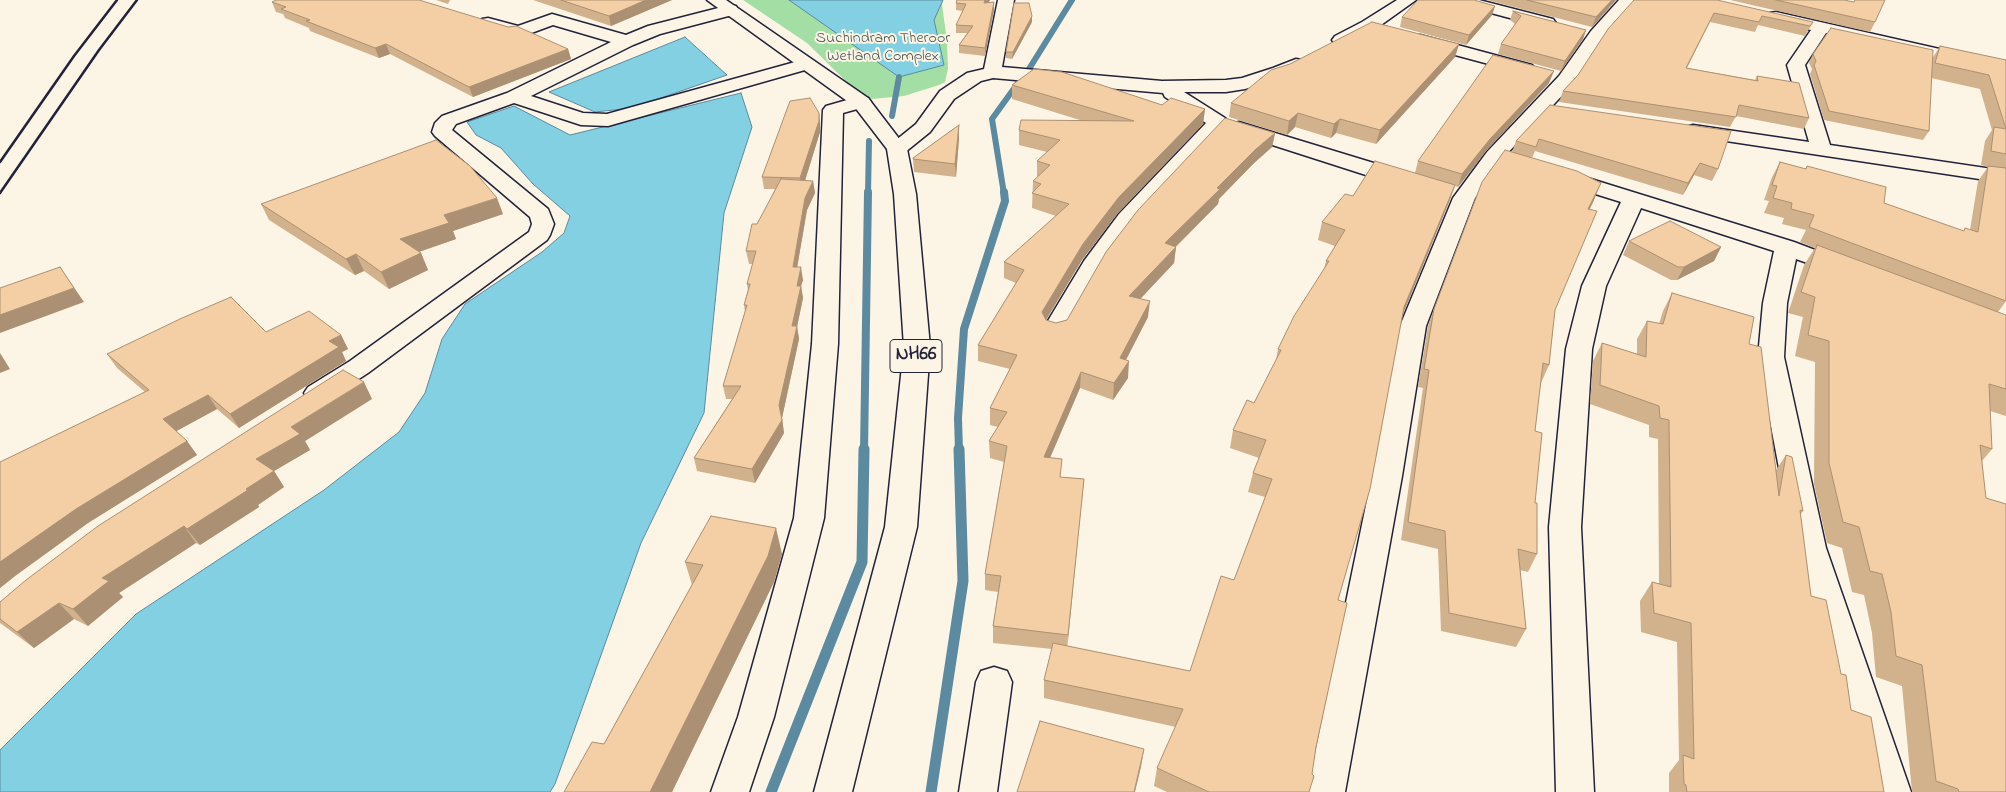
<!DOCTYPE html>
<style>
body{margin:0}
canvas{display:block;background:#fcf5e5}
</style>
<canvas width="2006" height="792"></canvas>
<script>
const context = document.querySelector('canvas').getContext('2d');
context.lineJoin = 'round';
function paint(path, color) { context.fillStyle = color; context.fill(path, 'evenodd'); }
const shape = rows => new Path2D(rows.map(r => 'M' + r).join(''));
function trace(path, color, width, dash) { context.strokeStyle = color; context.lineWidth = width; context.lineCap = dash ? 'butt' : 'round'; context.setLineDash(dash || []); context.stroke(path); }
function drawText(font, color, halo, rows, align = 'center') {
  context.font = font + ' "Indie Flower",sans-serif'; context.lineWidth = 4; context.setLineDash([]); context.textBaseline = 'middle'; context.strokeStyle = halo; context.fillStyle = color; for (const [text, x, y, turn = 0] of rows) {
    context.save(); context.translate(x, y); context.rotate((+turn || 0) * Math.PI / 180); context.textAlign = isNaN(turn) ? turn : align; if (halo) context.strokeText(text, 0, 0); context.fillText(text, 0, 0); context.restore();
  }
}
paint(shape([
 [743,0,943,0,942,4,947,42,948,69,945,82,939,85,904,96,872,99,856,91,807,43]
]), '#a3dea5');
const water = shape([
 [789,0,943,0,934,20,944,65,899,77,789,0],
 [685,37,727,75,632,108,595,112,549,92,685,37],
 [741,93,752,127,724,213,704,413,641,543,555,784,550,792,0,792,0,750,136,614,324,490,399,432,425,393,442,339,465,304,542,252,564,233,570,216,533,184,501,148,476,135,467,122,514,106,570,135,741,93]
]);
paint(water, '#83d0e3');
trace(water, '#5c8aa0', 1);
trace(shape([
 [1029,69,1072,0],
 [892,116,899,77],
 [868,194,869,141],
 [1004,194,992,119,1018,83]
]), '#5c8aa0', 6);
trace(shape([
 [864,451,868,192],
 [959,451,958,418,964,329,1005,201,1004,192]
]), '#5c8aa0', 8);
trace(shape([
 [771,792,862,562,864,449],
 [931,792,963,581,959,449]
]), '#5c8aa0', 11);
const minor = shape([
 [998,0,1014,0,1002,67,1162,81,1226,80,1242,78,1273,68,1296,59,1302,60,1305,64,1302,68,1287,76,1245,89,1226,92,1184,92,1225,118,1228,122,1135,224,1103,267,1065,335,1056,337,1047,335,1043,329,1084,261,1119,214,1206,123,1165,97,1163,93,993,78,981,81,954,99,930,132,904,153,897,155,890,153,887,149,890,145,916,124,940,91,967,73,984,69,998,0],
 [1397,0,1416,0,1374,30,1347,44,1341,45,1335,44,1332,40,1335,36,1362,22,1397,0],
 [1452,0,1479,0,1553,19,1556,23,1553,27,1547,28,1454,3,1452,0],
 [1619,0,1636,0,1603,38,1573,84,1501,160,1475,198,1426,326,1402,476,1345,792,1307,792,1372,476,1400,326,1453,198,1487,152,1559,76,1591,31,1619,0],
 [730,5,736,6,738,10,736,14,660,34,633,45,531,96,583,113,607,114,806,59,812,60,815,64,812,68,608,126,581,125,514,103,456,124,452,130,548,209,554,224,550,235,547,240,368,373,328,399,318,402,308,399,304,393,308,387,350,361,529,232,532,224,530,217,435,136,432,132,435,123,442,116,507,93,611,42,553,25,526,35,512,35,482,27,479,23,482,19,488,18,518,26,552,14,626,35,648,26,730,5],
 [1776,12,2006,64,2006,74,1826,33,1805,65,1830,145,2006,171,2006,183,1686,135,1683,131,1686,127,1693,125,1809,142,1787,65,1811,30,1770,21,1768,17,1770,13,1776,12],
 [1420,35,1532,65,1535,69,1532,73,1526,74,1414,44,1411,40,1414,36,1420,35],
 [861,96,868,98,871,102,868,106,843,113,838,344,824,518,774,717,749,792,711,792,738,717,794,518,812,344,823,110,826,106,861,96],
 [1239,122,1413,175,1416,180,1413,185,1405,186,1397,185,1232,132,1229,128,1232,124,1239,122],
 [1565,171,1794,242,1852,264,1856,269,1852,274,1844,276,1796,259,1787,303,1784,357,1826,548,1911,792,1873,792,1794,548,1758,357,1763,303,1774,251,1641,208,1606,286,1592,349,1581,527,1594,792,1556,792,1549,527,1566,349,1582,286,1621,202,1557,182,1554,177,1557,172,1565,171],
 [994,667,1007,671,1012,682,997,792,959,792,976,682,981,671,994,667]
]);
const highway = shape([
 [707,0,726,0,868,98,907,149,916,194,930,347,917,527,852,792,814,792,885,527,904,347,894,194,887,149,854,106,707,0]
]);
trace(minor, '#22223b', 3);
trace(highway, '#22223b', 3);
paint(minor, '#fcf5e5');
paint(highway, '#fcf5e5');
trace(shape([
 [0,162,74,56,117,0],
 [0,193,99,50,137,0]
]), '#22223b', 2.5);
paint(shape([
 [436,0,450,0,448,4],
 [533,0,672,0,611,26],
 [990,0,988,3,994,10,985,56,959,53,959,45,967,33,956,33,956,25,963,11,956,10,956,3],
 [1487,0,1616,0,1592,27],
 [1634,0,1813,22,1805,36,1758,25,1755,32,1710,22,1687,68,1755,80,1757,76,1809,118,1804,129,1736,116,1730,127,1559,102,1563,91,1578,75],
 [1730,0,1844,0,1875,22,1870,32],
 [272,2,568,49,571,59,473,97,390,54,379,58,310,31,309,28,285,18,283,14,276,12],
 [1495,6,1492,15,1466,45,1400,27,1402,17],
 [1513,11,1586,30,1583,39,1561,71,1498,54,1501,44,1515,24,1510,20],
 [1032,22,1012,59,1006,58,1006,52],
 [1459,44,1455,57,1376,144,1336,133,1331,138,1295,127,1287,135,1229,117,1231,103],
 [1940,46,2006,60,2006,301,1998,312,2006,321,2006,416,1990,411,1992,449,1982,461,2006,792,1912,792,1902,686,1876,677,1872,633,1864,595,1852,592,1842,548,1827,543,1814,484,1815,362,1795,356,1803,317,1788,313,1804,265,1815,248,1800,242,1806,230,1782,224,1784,218,1764,213,1769,201,1764,200,1772,177,1780,162,1806,169,1807,166,1884,203,1963,231,1970,230,1978,181,1988,167,1981,165,1985,141,1992,130,1980,89,1931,78,1929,131,1923,140,1824,120,1810,74,1812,69,1809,63,1813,54,1932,59],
 [1549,83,1486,151,1458,187,1455,186,1449,202,1402,316,1338,600,1316,747,1309,792,1167,792,1154,786,1157,768,1176,727,1044,698,1044,680,1052,649,993,643,993,626,998,592,985,590,985,574,1004,462,990,458,989,441,998,427,990,425,990,408,1010,369,978,361,978,345,1016,283,1004,278,1004,262,1056,216,1032,208,1033,181,1038,177,1037,176,1037,161,1047,152,1019,145,1019,130,1083,121,1012,99,1012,85,1162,105,1205,109,1203,124,1118,213,1082,260,1046,320,1056,323,1067,320,1275,133,1272,147,1253,164,1219,199,1218,204,1176,247,1174,263,1140,299,1148,317,1126,360,1128,378,1113,400,1080,388,1050,458,1061,477,1084,479,1067,646,1190,671,1234,580,1265,497,1248,492,1253,473,1259,458,1230,448,1233,430,1254,403,1276,360,1278,349,1324,269,1326,261,1335,246,1318,240,1322,222,1353,196,1415,173,1418,161],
 [1550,105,1718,169,1712,181,1694,175,1683,195,1535,151,1532,158,1594,200,1590,209,1555,310,1549,365,1541,383,1540,383,1535,431,1535,503,1537,554,1528,572,1520,570,1526,629,1516,647,1441,631,1438,549,1401,540,1423,388,1418,387,1428,326,1434,309,1512,152,1516,141],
 [819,113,820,124,820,132,805,181,813,181,815,193,807,210,797,267,803,280,801,286,803,298,797,326,799,339,782,418,784,433,755,483,697,471,694,458,732,399,726,399,723,386,745,312,744,305,748,290,747,284,753,264,749,264,746,251,775,189,764,189,762,177],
 [959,125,959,138,956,177,914,172,913,158],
 [261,204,503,214,453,231,456,239,419,252,421,253,428,270,389,289,364,271,355,275,269,220],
 [1629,241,1721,247,1714,261,1677,280,1671,280,1623,255],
 [1672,293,1749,344,1776,470,1786,455,1803,511,1800,515,1811,596,1841,674,1851,710,1884,792,1669,792,1669,773,1679,760,1677,642,1641,632,1640,601,1652,582,1659,584,1658,439,1649,437,1649,425,1590,404,1593,361,1602,343,1637,354,1637,339,1647,321,1659,324,1663,311],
 [266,332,341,335,348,349,342,352,346,361,239,428,217,409,176,431,187,441,197,455,88,523,15,576,0,588,0,462,145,392,117,368,107,354],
 [372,399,305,441,310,450,274,471,284,487,258,505,259,507,200,545,196,543,119,593,123,597,88,626,74,619,34,648,0,623,0,602],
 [782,554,774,582,672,792,564,792,604,744,692,585,685,562]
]), '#d2b18d');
paint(shape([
 [646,0,672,0,611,26,609,16],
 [985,0,990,0,984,10,984,3],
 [1612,0,1616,0,1592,27,1596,17],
 [994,2,994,10,985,56,985,48],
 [1495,6,1492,15,1466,45,1469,35],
 [1032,16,1032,22,1012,59,1013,52],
 [1586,30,1583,39,1561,71,1565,61],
 [386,44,390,54,379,58,375,48],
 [1459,44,1455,57,1376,144,1380,130],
 [568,49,571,59,473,97,469,87],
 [1554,71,1549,83,1486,151,1458,187,1462,174,1490,139],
 [1205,109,1203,124,1118,213,1082,260,1041,328,1042,312,1083,244,1119,197],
 [819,113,820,124,820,132,802,190,800,178],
 [1298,113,1295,127,1287,135,1289,121],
 [1340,119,1336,133,1331,138,1334,124],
 [959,125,959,138,956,177,955,164],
 [1275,133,1272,147,1253,164,1219,199,1218,204,1163,259,1165,243,1217,188,1256,149],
 [1700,163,1694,175,1683,195,1688,183],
 [813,181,815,193,807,210,795,280,793,267,805,198],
 [1601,183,1594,200,1581,226,1588,209],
 [1455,185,1449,202,1398,326,1404,307],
 [497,198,503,214,453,231,456,239,407,256,400,239,444,215],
 [1176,247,1174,263,1128,312,1129,296],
 [1721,247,1714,261,1677,280,1684,267],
 [421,253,428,270,389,289,381,272],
 [356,254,364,271,355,275,346,259],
 [60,267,84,302,0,333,0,315],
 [801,267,803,280,801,286,803,298,795,337,797,326,799,339,782,418,784,433,755,483,752,469,792,326,797,286],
 [1150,301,1148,317,1118,375,1120,358],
 [341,335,348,349,342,352,346,361,239,428,230,414,329,341],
 [0,353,10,369,0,373],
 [1129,361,1128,378,1113,400,1114,383],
 [1081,372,1080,388,1043,474,1044,457],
 [364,382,372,399,305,441,310,450,274,471,284,487,258,505,259,507,200,545,187,529,246,489,256,459,291,427],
 [208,395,217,409,173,433,163,419],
 [187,441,197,455,88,523,15,576,0,588,0,562,76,509],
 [1084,479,1082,496,1067,651,1068,635],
 [184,526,196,543,119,593,123,597,88,626,73,609,102,578],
 [776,528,782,554,774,582,672,792,650,792],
 [59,603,74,619,34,648,17,632],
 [1144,749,1141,767,1135,792,1134,792]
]), '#ab9073');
const building = shape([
 [276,0,419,0,508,27,516,26,568,49,469,87,386,44,375,48,306,21,310,20,281,9,286,7,272,2,276,0],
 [561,0,646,0,609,16,561,0],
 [957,0,985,0,984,3,994,2,985,48,959,45,973,26,956,25,966,4,956,3,957,0],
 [1418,0,1474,0,1495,6,1469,35,1402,17,1418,0],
 [1527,0,1612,0,1596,17,1527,0],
 [1634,0,1717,0,1813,22,1810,26,1762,16,1759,22,1714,13,1686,68,1758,81,1757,76,1799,83,1809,118,1739,105,1736,117,1563,91,1578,75,1608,29,1634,0],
 [1776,0,1844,0,1854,2,1855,0,1885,0,1875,22,1776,0],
 [1014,3,1029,3,1032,16,1013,52,1006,52,1014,3],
 [1513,11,1586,30,1565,61,1501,44,1521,16,1513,11],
 [1372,22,1459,44,1380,130,1340,119,1334,124,1298,113,1289,121,1231,103,1271,70,1290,64,1372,22],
 [1831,28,1933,50,1929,131,1829,111,1814,65,1816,61,1813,54,1831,28],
 [1940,46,2006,60,2006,154,1991,151,1994,127,2006,129,1989,75,1935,63,1940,46],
 [1493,55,1554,71,1490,139,1462,174,1418,161,1493,55],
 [1034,69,1062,72,1162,105,1171,98,1205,109,1119,197,1083,244,1042,312,1046,320,1056,323,1067,320,1106,252,1138,210,1225,118,1275,133,1256,149,1217,188,1220,189,1165,243,1176,247,1129,296,1150,301,1120,358,1129,361,1114,383,1081,372,1044,457,1062,459,1060,477,1084,479,1068,635,993,626,1001,576,985,574,1007,446,989,441,1007,412,990,408,1017,355,978,345,1024,270,1004,262,1069,204,1032,193,1041,184,1033,181,1050,165,1037,161,1060,140,1019,130,1021,120,1134,121,1012,85,1034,69],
 [810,98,819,113,819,121,800,178,762,177,790,101,810,98],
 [1550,105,1731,131,1718,169,1700,163,1688,183,1539,139,1536,147,1516,141,1550,105],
 [959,125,955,164,913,159,913,158,959,125],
 [436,140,470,166,497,198,444,215,449,223,400,239,421,253,381,272,356,254,346,259,261,204,436,140],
 [1505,150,1577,171,1601,183,1588,209,1597,211,1555,310,1549,365,1543,363,1535,431,1542,433,1535,503,1537,503,1537,554,1518,549,1526,629,1449,613,1445,531,1408,522,1429,370,1424,369,1434,309,1482,182,1505,150],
 [1375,161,1455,185,1404,307,1370,489,1338,600,1347,603,1316,747,1312,774,1314,776,1309,792,1209,792,1157,768,1183,709,1044,680,1053,643,1190,671,1221,576,1234,580,1272,479,1253,473,1266,440,1233,430,1247,400,1254,403,1281,350,1278,349,1294,316,1329,261,1326,261,1345,230,1322,222,1345,194,1353,196,1375,161],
 [1780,162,1806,169,1807,166,1886,187,1884,203,1964,231,1965,228,1978,232,1988,166,2006,168,2006,301,1809,227,1814,215,1791,209,1792,203,1773,198,1777,186,1772,185,1780,162],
 [781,179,813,181,805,198,793,267,801,267,797,286,801,286,792,326,797,326,779,405,782,420,752,469,694,458,741,386,723,386,747,305,744,305,750,284,747,284,756,251,746,251,752,224,757,224,781,179],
 [1670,221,1721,247,1684,267,1678,267,1629,241,1670,221],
 [1817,245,2006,315,2006,389,1989,384,1992,449,1980,445,1986,498,2006,504,2006,792,1959,792,1958,789,1936,781,1922,665,1896,656,1891,612,1882,574,1870,571,1859,527,1843,522,1829,463,1829,341,1808,335,1815,297,1801,292,1817,245],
 [60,267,74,288,0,315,0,288,60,267],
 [1672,293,1754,317,1749,344,1761,347,1779,496,1786,455,1792,457,1803,511,1800,510,1811,596,1826,600,1841,674,1846,675,1851,710,1871,717,1884,792,1687,792,1686,785,1684,784,1683,755,1694,759,1691,623,1654,613,1652,582,1671,587,1669,420,1660,418,1659,406,1600,385,1602,343,1646,357,1647,321,1663,324,1672,293],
 [231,297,266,332,309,311,341,335,329,341,339,347,230,414,208,395,163,419,187,441,76,509,0,562,0,462,149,390,107,354,182,318,231,297],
 [343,370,364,382,291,427,300,434,256,459,274,471,246,489,248,490,187,529,184,526,102,578,109,581,73,609,59,603,17,632,0,619,0,602,26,580,98,526,343,370],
 [711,516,776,528,768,556,650,792,564,792,592,742,604,744,703,565,685,562,711,516],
 [1040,721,1144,749,1134,792,1017,792,1040,721]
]);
paint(building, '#f4cea4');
trace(building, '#ab9073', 1);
drawText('16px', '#495a5b', '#fcf5e5', [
 ["Suchindram Theroor",883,39],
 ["Wetland Complex",883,57]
]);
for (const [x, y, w] of [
 [916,356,52]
]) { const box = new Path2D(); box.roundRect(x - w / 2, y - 16.5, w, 33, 4); context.fillStyle = '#fcf5e5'; context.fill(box); trace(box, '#22223b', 1); }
drawText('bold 19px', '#22223b', null, [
 ["NH66",916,356]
]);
</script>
